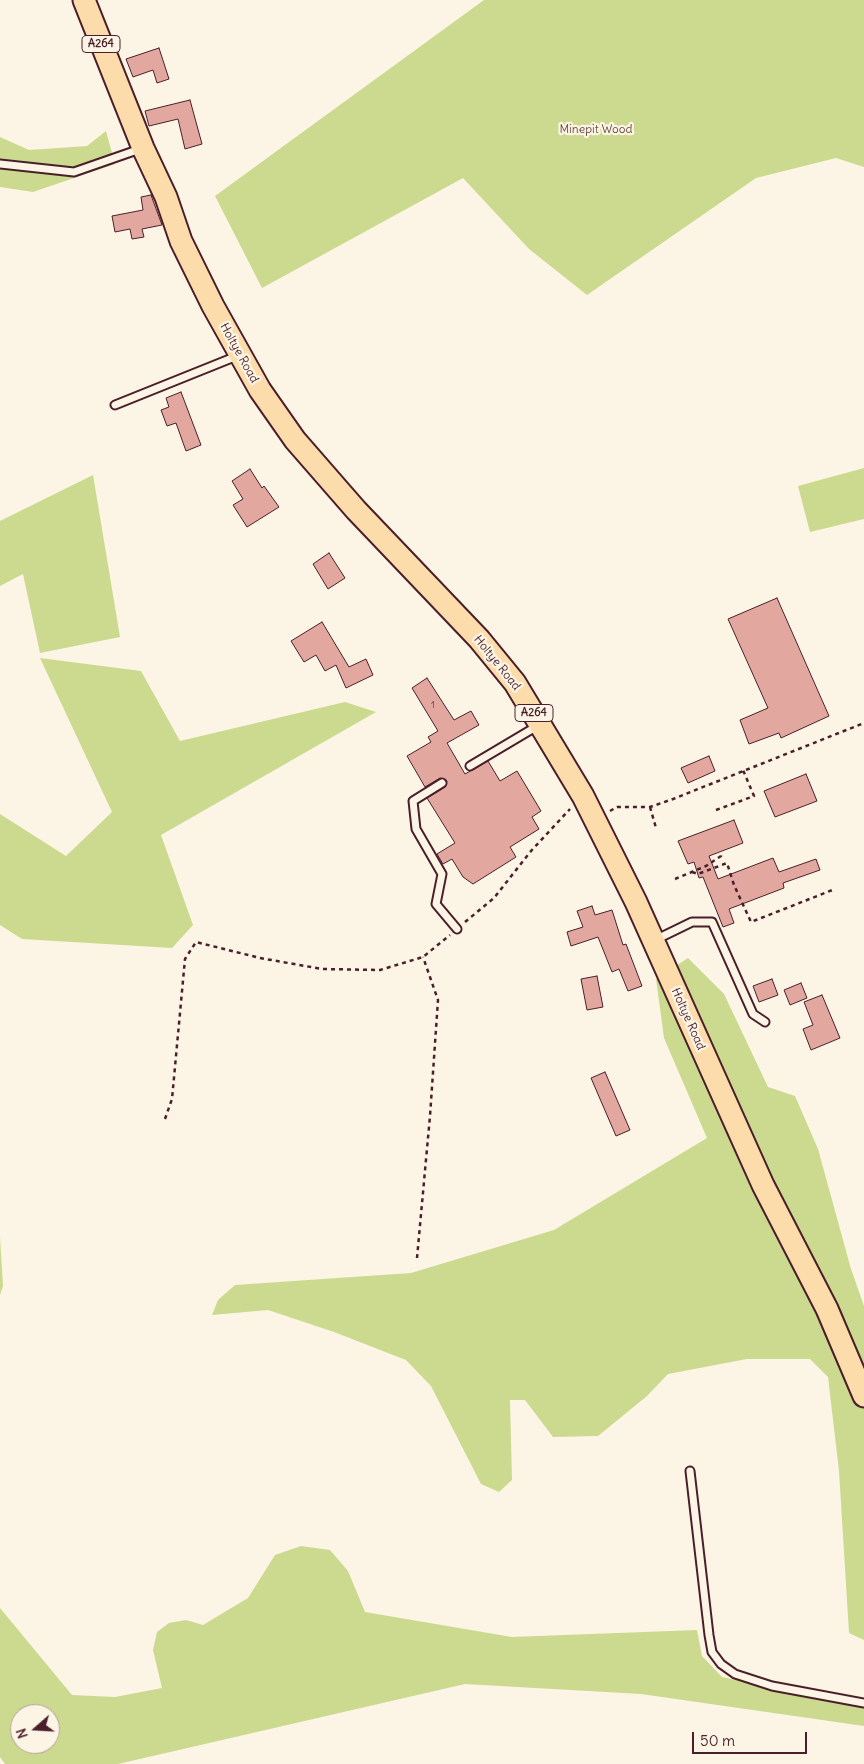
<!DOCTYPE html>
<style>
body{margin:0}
#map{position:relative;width:864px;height:1764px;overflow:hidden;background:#fcf5e5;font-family:Delius,sans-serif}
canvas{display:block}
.north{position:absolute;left:10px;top:1704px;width:50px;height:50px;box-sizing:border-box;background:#fcf5e5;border:1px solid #b59f9b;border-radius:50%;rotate:251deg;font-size:14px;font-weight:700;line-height:20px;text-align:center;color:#4a1f2b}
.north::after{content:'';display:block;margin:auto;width:18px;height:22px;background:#4a1f2b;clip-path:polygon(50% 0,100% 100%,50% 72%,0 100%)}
.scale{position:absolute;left:692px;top:1732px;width:115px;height:22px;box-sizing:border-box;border:2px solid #4a1f2b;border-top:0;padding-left:6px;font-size:15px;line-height:18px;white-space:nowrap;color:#4a1f2b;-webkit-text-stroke:4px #fcf5e5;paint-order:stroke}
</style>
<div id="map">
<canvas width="864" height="1764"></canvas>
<div class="north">N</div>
<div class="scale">50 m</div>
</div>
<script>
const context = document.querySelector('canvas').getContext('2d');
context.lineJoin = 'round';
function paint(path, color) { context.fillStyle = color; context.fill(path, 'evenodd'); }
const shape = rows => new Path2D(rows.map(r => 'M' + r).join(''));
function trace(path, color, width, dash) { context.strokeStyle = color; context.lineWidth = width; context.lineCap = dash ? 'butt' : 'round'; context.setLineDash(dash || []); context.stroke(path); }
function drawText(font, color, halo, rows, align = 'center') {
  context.font = font + ' Delius,sans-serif'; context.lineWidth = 4.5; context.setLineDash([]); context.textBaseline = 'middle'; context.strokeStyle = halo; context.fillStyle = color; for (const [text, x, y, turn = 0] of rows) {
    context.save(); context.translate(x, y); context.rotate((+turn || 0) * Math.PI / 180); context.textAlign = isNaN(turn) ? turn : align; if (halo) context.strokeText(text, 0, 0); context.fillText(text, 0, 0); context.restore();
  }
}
paint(shape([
 [484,0,864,0,864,167,836,158,756,178,587,295,529,249,463,178,262,288,215,196],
 [106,131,115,164,33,192,0,187,0,137,29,150,87,146],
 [864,468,864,519,810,532,798,486],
 [93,475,120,637,40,653,23,574,0,586,0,521],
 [40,658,141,671,180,741,345,702,376,712,161,835,193,925,172,948,22,939,0,925,0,814,66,856,112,812],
 [688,958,724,994,768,1087,795,1096,818,1149,851,1269,864,1306,864,1640,849,1633,839,1471,828,1377,810,1359,747,1359,668,1374,647,1396,598,1436,553,1437,525,1400,510,1400,512,1480,499,1492,481,1484,431,1386,406,1360,334,1332,268,1310,212,1315,218,1300,235,1285,411,1273,554,1230,707,1138,664,1038,656,979],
 [0,1237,3,1286,0,1295],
 [301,1546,330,1550,348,1571,365,1612,512,1637,697,1630,702,1656,722,1677,864,1707,864,1726,641,1694,465,1684,118,1764,5,1764,0,1757,0,1608,72,1695,115,1697,162,1688,153,1650,157,1632,169,1623,186,1620,203,1625,248,1598,275,1555],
 [20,1714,50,1714,50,1744,20,1744]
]), '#cbda8e');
const building = shape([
 [159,48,169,79,157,83,153,70,133,77,126,59,159,48],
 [190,100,202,144,185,149,178,119,149,126,145,111,190,100],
 [151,195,162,225,142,229,144,237,132,239,130,229,115,232,112,216,143,210,141,197,151,195],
 [181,392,201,445,186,451,176,423,167,426,161,410,169,407,166,398,181,392],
 [250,469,262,488,264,486,279,507,247,527,233,505,243,499,232,481,250,469],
 [329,553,345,578,328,589,313,564,329,553],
 [777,598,829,716,781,738,779,733,749,744,740,720,768,708,728,619,777,598],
 [322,622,349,667,366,659,373,675,346,688,336,665,325,671,316,655,304,662,291,641,322,622],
 [427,678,454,720,471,711,479,725,447,743,465,774,488,761,500,781,517,771,541,811,532,817,539,829,510,847,516,857,473,884,463,877,452,859,443,864,437,854,455,843,427,798,445,787,447,781,440,778,425,787,407,756,431,742,428,737,438,731,412,688,427,678],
 [709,756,715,771,688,783,681,768,709,756],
 [806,774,817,801,775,817,764,791,806,774],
 [734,820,743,843,709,856,718,879,773,858,779,872,816,859,820,870,783,883,784,888,729,909,734,923,723,927,703,877,699,878,694,862,688,864,678,841,734,820],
 [592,906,595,915,612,910,623,945,626,944,642,986,628,991,619,969,612,972,598,937,571,946,567,932,583,927,577,911,592,906],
 [597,976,603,1007,587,1010,581,979,597,976],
 [772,979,778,995,759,1002,753,986,772,979],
 [801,983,807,998,790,1005,784,990,801,983],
 [822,995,840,1038,811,1050,803,1029,813,1025,804,1002,822,995],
 [605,1072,630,1130,616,1136,591,1078,605,1072]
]);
paint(building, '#e2a89f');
trace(building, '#4a1f2b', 1);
const lane = shape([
 [0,164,74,172,140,149],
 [115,405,237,356],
 [470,766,539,725],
 [442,783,413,801,416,829,442,874,436,904,457,929],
 [655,940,692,922,712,922,753,1014,765,1022],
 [690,1471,709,1635,712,1652,721,1664,735,1674,772,1686,864,1703]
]);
const primary = shape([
 [84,0,143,148,166,197,181,241,213,306,260,390,295,440,356,510,479,639,515,683,583,796,636,902,763,1185,827,1309,864,1396]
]);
trace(lane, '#4a1f2b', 11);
trace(primary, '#4a1f2b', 25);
trace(shape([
 [650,807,656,828],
 [716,810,754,796,743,770],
 [610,811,617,807,650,807,673,799,864,723],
 [692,872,698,874,727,863,734,885,751,922,835,889],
 [675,879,706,866,721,856,720,852],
 [465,922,494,898,531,851,570,809],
 [165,1119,172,1099,185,959,196,942,260,958,322,969,380,970,423,957,450,935],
 [417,1258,430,1116,438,1000,423,957]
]), '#4a1f2b', 2.5, [4, 4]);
trace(lane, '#fcf5e5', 7);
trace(primary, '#fddcac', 21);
drawText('10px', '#704148', null, [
 ["1",433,705]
]);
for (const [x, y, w] of [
 [101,44,38],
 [534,713,38]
]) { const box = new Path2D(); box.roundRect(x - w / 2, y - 8.5, w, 17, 4); context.fillStyle = '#fcf5e5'; context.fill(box); trace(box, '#4a1f2b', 1); }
drawText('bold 11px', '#4a1f2b', null, [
 ["A264",101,44],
 ["A264",534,713]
]);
drawText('12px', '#6a4e44', '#fcf5e5', [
 ["Minepit Wood",596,130]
]);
drawText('12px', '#4a1f2b', '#fcf5e5', [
 ["Holtye Road",239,353,61],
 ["Holtye Road",497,663,51],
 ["Holtye Road",688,1019,66]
]);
</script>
